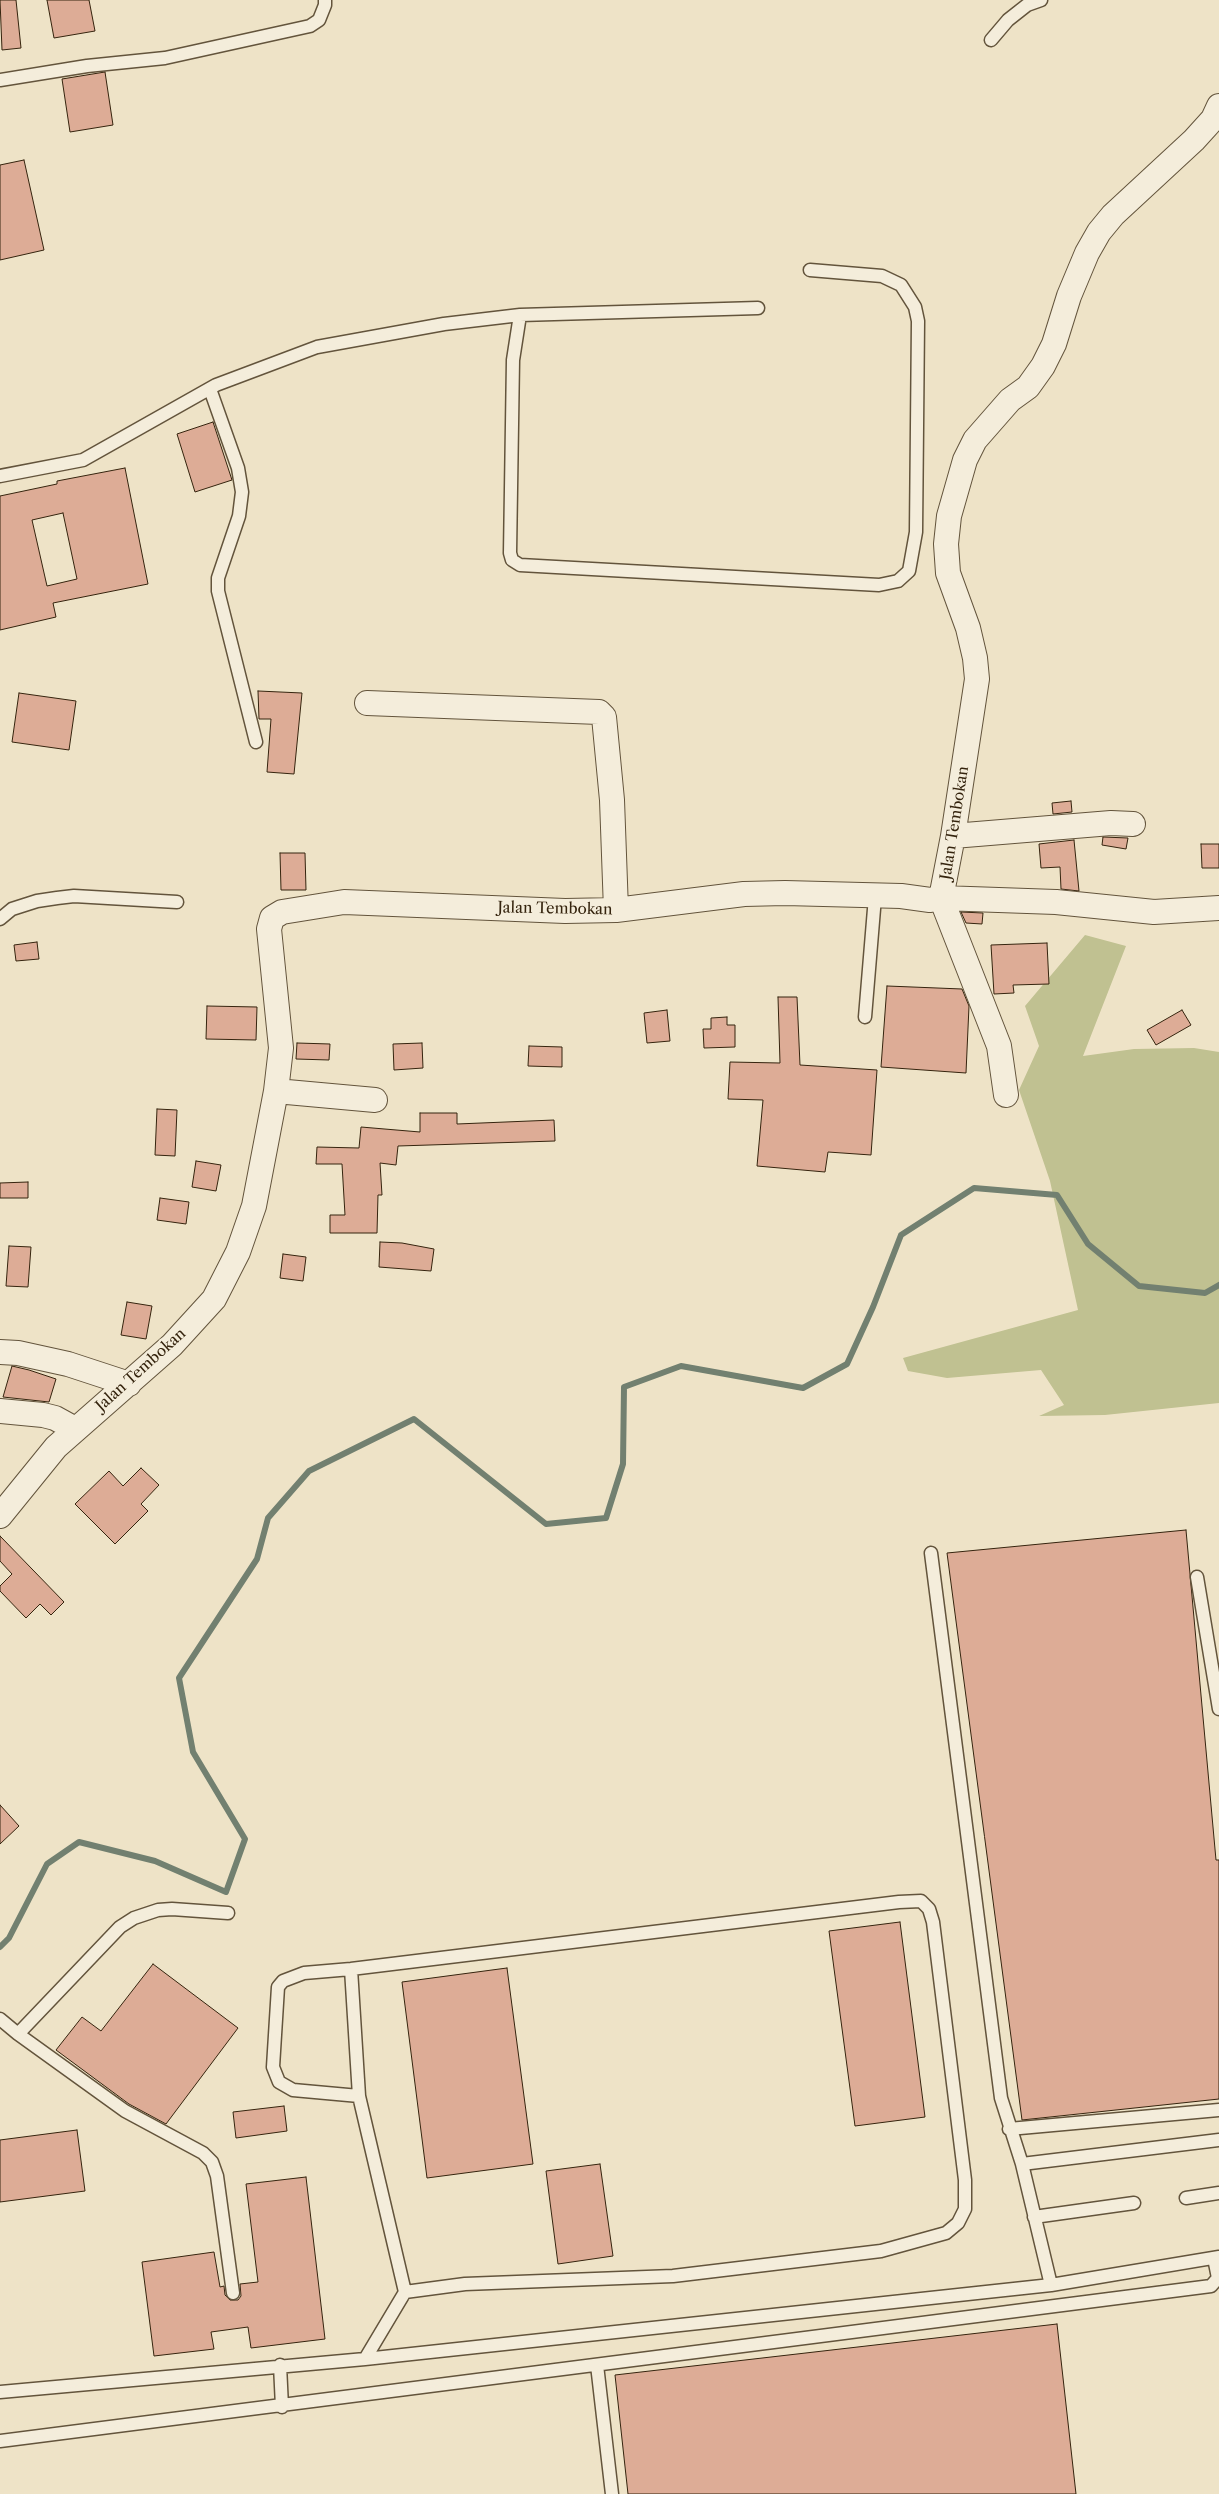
<!DOCTYPE html>
<style>
body{margin:0}
canvas{display:block;background:#eee3c7}
</style>
<canvas width="1219" height="2494"></canvas>
<script>
const context = document.querySelector('canvas').getContext('2d');
context.lineJoin = 'round';
function paint(path, color) { context.fillStyle = color; context.fill(path, 'evenodd'); }
const shape = rows => new Path2D(rows.map(r => 'M' + r).join(''));
function trace(path, color, width, dash) { context.strokeStyle = color; context.lineWidth = width; context.lineCap = dash ? 'butt' : 'round'; context.setLineDash(dash || []); context.stroke(path); }
function drawText(font, color, halo, rows, align = 'center') {
  context.font = font + ' "Libre Caslon Text",serif'; context.lineWidth = 4.5; context.setLineDash([]); context.textBaseline = 'middle'; context.strokeStyle = halo; context.fillStyle = color; for (const [text, x, y, turn = 0] of rows) {
    context.save(); context.translate(x, y); context.rotate((+turn || 0) * Math.PI / 180); context.textAlign = isNaN(turn) ? turn : align; if (halo) context.strokeText(text, 0, 0); context.fillText(text, 0, 0); context.restore();
  }
}
paint(shape([
 [1085,935,1126,946,1083,1056,1134,1049,1194,1048,1219,1052,1219,1403,1105,1415,1039,1416,1064,1405,1041,1370,947,1378,908,1371,903,1358,1078,1310,1050,1181,1019,1090,1039,1046,1025,1006]
]), '#c0c191');
trace(shape([
 [0,1947,9,1938,47,1864,79,1842,155,1861,226,1892,245,1839,193,1752,179,1678,257,1559,268,1518,309,1471,414,1419,546,1524,606,1518,623,1464,624,1387,681,1366,803,1388,847,1364,873,1307,901,1235,974,1188,1057,1195,1088,1244,1139,1286,1205,1293,1219,1285]
]), '#728070', 6);
const building = shape([
 [0,0,16,0,21,48,2,50,0,0],
 [47,0,89,0,95,31,54,38,47,0],
 [105,72,113,125,70,132,62,79,105,72],
 [24,160,44,250,0,260,0,165,24,160],
 [213,422,232,480,195,492,177,434,213,422],
 [125,468,148,584,53,603,56,617,0,630,0,496,57,484,57,481,125,468],
 [63,513,77,579,47,586,32,520,63,513],
 [258,691,302,693,294,774,267,772,271,719,259,719,258,691],
 [19,693,76,701,69,750,12,742,19,693],
 [1071,801,1072,812,1053,814,1052,803,1071,801],
 [1103,837,1128,838,1126,849,1102,845,1103,837],
 [1074,840,1079,891,1061,889,1060,867,1041,868,1039,844,1074,840],
 [1201,844,1219,844,1219,868,1202,868,1201,844],
 [280,853,305,853,306,890,281,890,280,853],
 [961,912,983,913,982,924,966,923,961,912],
 [37,942,39,959,16,961,14,945,37,942],
 [1047,943,1049,984,1013,985,1014,993,994,994,991,945,1047,943],
 [887,986,962,989,969,1006,966,1073,881,1067,887,986],
 [778,997,797,997,800,1065,877,1070,871,1155,828,1152,825,1172,757,1166,763,1100,728,1099,730,1062,780,1063,778,997],
 [207,1006,257,1007,256,1040,206,1039,207,1006],
 [667,1010,670,1041,647,1043,644,1013,667,1010],
 [1182,1010,1191,1025,1156,1045,1147,1030,1182,1010],
 [727,1017,727,1025,735,1025,735,1047,704,1048,703,1029,711,1029,711,1018,727,1017],
 [297,1043,330,1044,329,1060,296,1059,297,1043],
 [422,1043,423,1068,394,1070,393,1044,422,1043],
 [529,1046,562,1047,562,1067,528,1066,529,1046],
 [157,1109,177,1110,175,1156,155,1155,157,1109],
 [420,1113,457,1113,457,1124,554,1120,555,1141,398,1146,396,1165,380,1163,382,1195,378,1195,377,1233,330,1233,330,1215,345,1215,342,1164,316,1164,317,1147,359,1148,361,1127,420,1132,420,1113],
 [196,1161,221,1165,216,1191,192,1187,196,1161],
 [28,1182,28,1198,0,1198,0,1183,28,1182],
 [160,1198,189,1202,186,1224,157,1220,160,1198],
 [380,1242,402,1243,434,1249,431,1271,379,1267,380,1242],
 [9,1246,31,1247,28,1287,6,1286,9,1246],
 [283,1254,306,1257,303,1281,280,1278,283,1254],
 [127,1302,152,1306,146,1339,121,1335,127,1302],
 [12,1366,29,1370,56,1379,49,1402,3,1397,12,1366],
 [141,1468,159,1485,141,1504,148,1511,115,1544,75,1504,109,1471,123,1486,141,1468],
 [1186,1530,1216,1860,1219,1860,1219,2099,1022,2120,947,1553,1186,1530],
 [0,1536,64,1602,51,1615,40,1604,26,1618,0,1591,0,1586,12,1574,0,1561,0,1536],
 [0,1805,19,1826,0,1844,0,1805],
 [900,1922,925,2117,855,2126,829,1931,900,1922],
 [153,1964,238,2028,166,2124,129,2104,56,2050,82,2017,101,2031,153,1964],
 [507,1968,533,2164,427,2178,402,1982,507,1968],
 [284,2106,287,2131,236,2138,233,2112,284,2106],
 [77,2130,85,2191,0,2202,0,2140,77,2130],
 [600,2164,613,2256,558,2264,546,2171,600,2164],
 [306,2177,325,2339,251,2348,248,2327,211,2332,214,2349,154,2356,142,2262,214,2252,220,2287,224,2286,225,2295,230,2300,238,2300,241,2296,240,2284,258,2282,246,2184,306,2177],
 [1057,2324,1076,2494,628,2494,615,2375,1057,2324]
]);
paint(building, '#ddac96');
trace(building, '#35240e', 1);
const service = shape([
 [991,40,1008,20,1027,5,1041,0],
 [0,80,87,66,165,58,310,26,319,20,325,5,325,0],
 [520,315,513,360,510,553,512,560,520,565,879,585,898,581,909,571,916,532,918,321,915,307,901,285,882,276,810,270],
 [210,389,238,468,242,492,239,516,218,578,218,591,256,742],
 [0,476,83,460,216,385,317,347,444,324,520,315,758,308],
 [0,919,12,909,37,901,57,898,74,896,177,902],
 [865,1017,875,897],
 [931,1553,1001,2098,1022,2164,1051,2285],
 [1197,1577,1219,1709],
 [351,1969,359,2096,405,2292],
 [0,2019,18,2034,125,2111,203,2153,212,2162,217,2176,233,2293],
 [18,2034,120,1927,134,1918,158,1910,172,1909,228,1913],
 [359,2096,293,2090,279,2082,273,2067,278,1987,283,1981,304,1973,351,1969,899,1902,921,1901,929,1909,933,1922,965,2180,965,2209,958,2223,946,2233,881,2251,673,2276,465,2284,405,2292,365,2359],
 [1009,2129,1219,2110],
 [1022,2164,1219,2140],
 [1186,2198,1219,2193],
 [1034,2217,1134,2203],
 [280,2365,282,2407],
 [597,2365,612,2494],
 [0,2392,365,2359,1051,2285,1219,2257],
 [0,2441,1211,2286,1218,2278,1214,2258]
]);
const minor = shape([
 [367,703,599,712,604,717,612,800,616,910],
 [953,836,1111,823,1133,824],
 [941,898,953,836,977,679,975,658,968,628,948,573,946,544,949,516,965,460,975,440,1010,400,1028,387,1043,366,1054,344,1069,296,1087,253,1099,232,1113,215,1194,140,1213,119,1219,106],
 [941,898,999,1046,1006,1095],
 [276,1091,375,1100],
 [0,1352,18,1353,68,1364,129,1384],
 [0,1411,43,1415,55,1418,75,1429],
 [0,1516,56,1447,172,1345,214,1299,238,1252,254,1206,276,1091,281,1048,269,929,272,918,282,912,344,902,565,911,616,910,744,894,785,893,901,896,930,900,941,898,1056,902,1154,912,1219,908]
]);
trace(service, '#63543c', 15);
trace(minor, '#63543c', 26);
trace(service, '#f4eddb', 12);
trace(minor, '#f4eddb', 24);
drawText('15px', '#35240e', '#f4eddb', [
 ["Jalan Tembokan",955,823,-81],
 ["Jalan Tembokan",555,909,1],
 ["Jalan Tembokan",141,1370,-42]
]);
</script>
